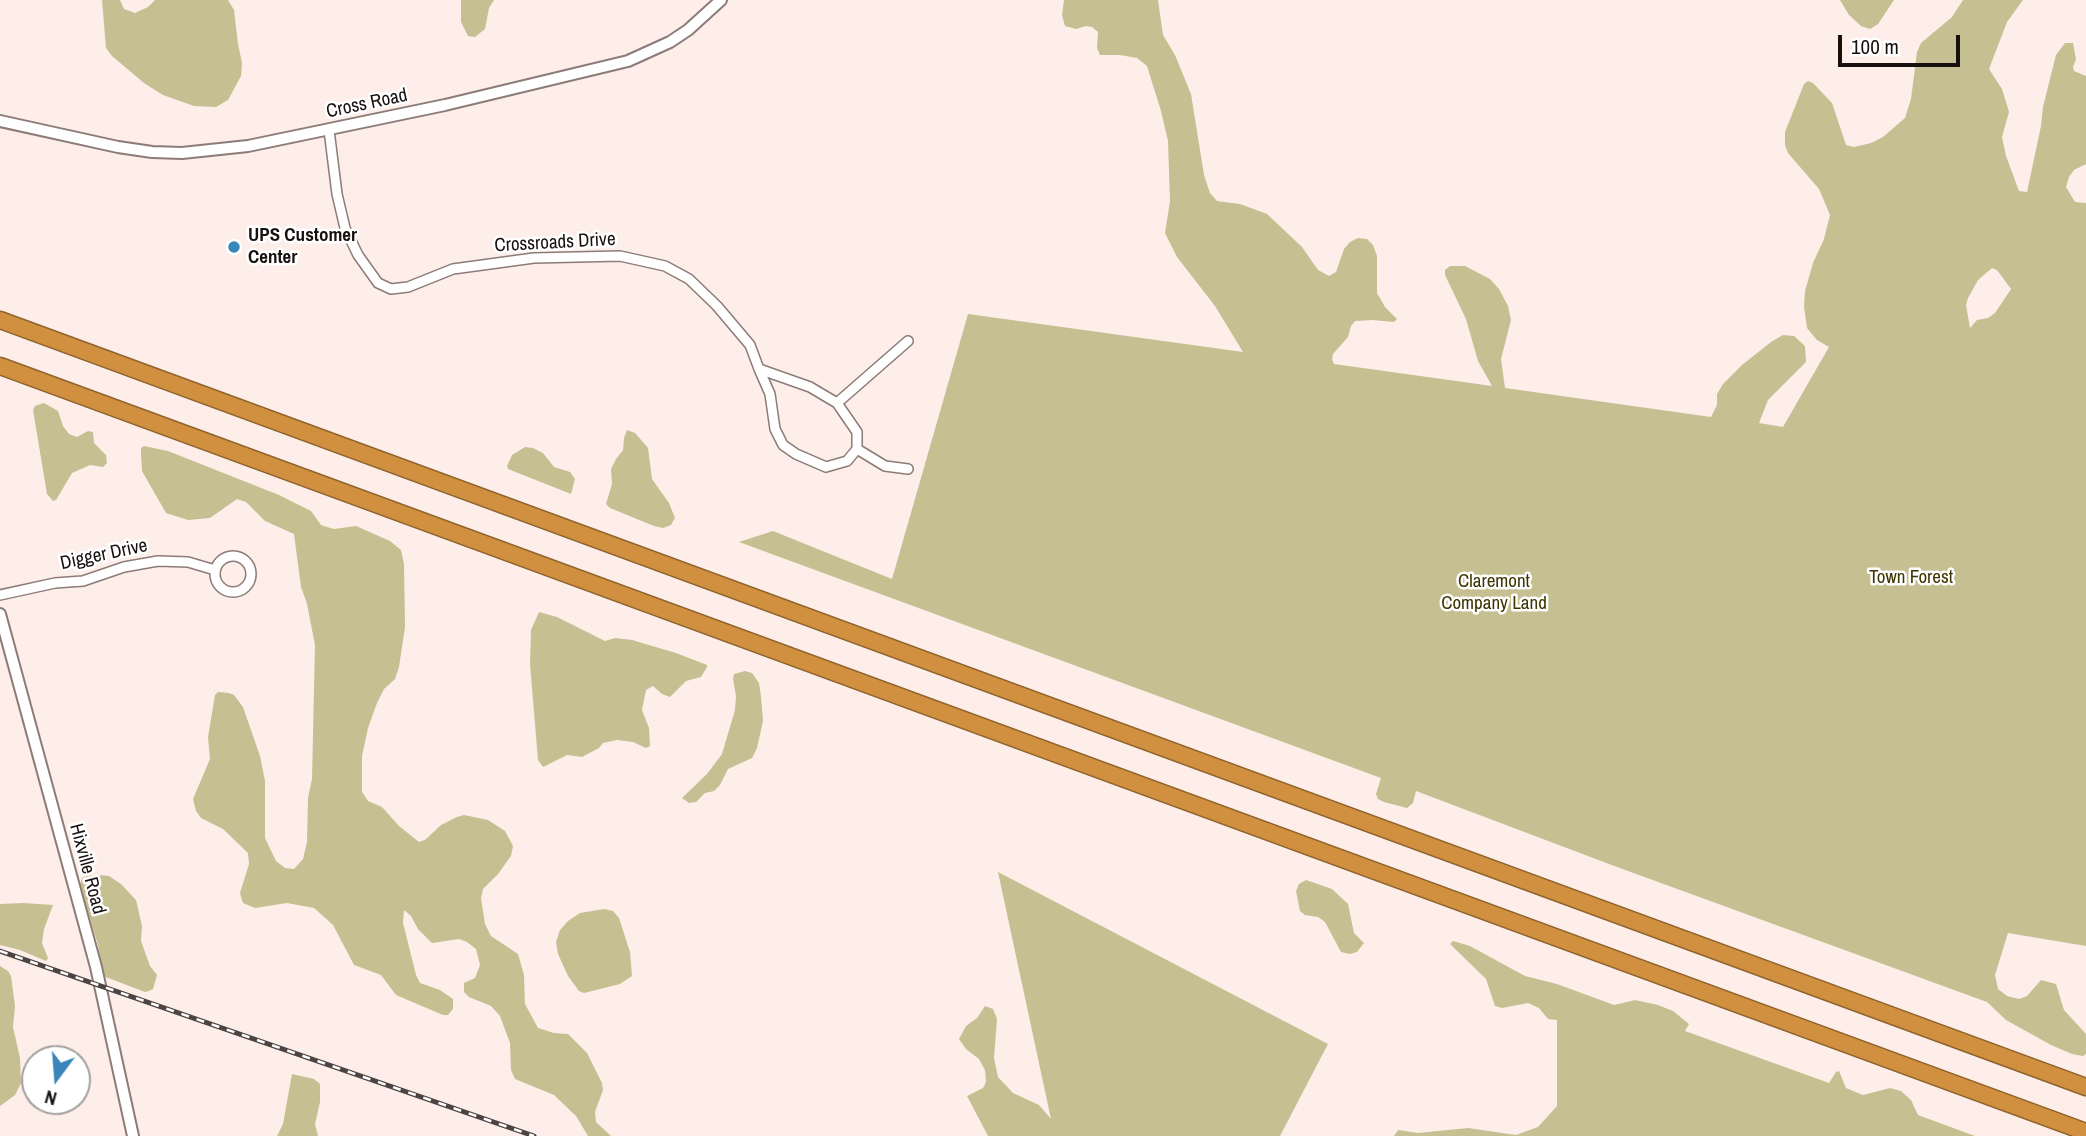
<!DOCTYPE html>
<style>
body{margin:0}
#map{position:relative;width:2086px;height:1136px;overflow:hidden;background:#fdeee9;font-family:"Archivo Narrow",sans-serif}
canvas{display:block}
.north{position:absolute;left:21px;top:1045px;width:70px;height:70px;box-sizing:border-box;background:#fff;border:2px solid #a29f9f;border-radius:50%;rotate:196deg;font-size:19px;font-weight:700;line-height:28px;text-align:center;color:#16100f}
.north::after{content:'';display:block;margin:auto;width:24px;height:32px;background:#3a85b9;clip-path:polygon(50% 0,100% 100%,50% 72%,0 100%)}
.scale{position:absolute;left:1838px;top:35px;width:122px;height:32px;box-sizing:border-box;border:4px solid #16100f;border-top:0;padding-left:9px;font-size:21px;line-height:24px;white-space:nowrap;color:#16100f;-webkit-text-stroke:5px #fff;paint-order:stroke}
</style>
<div id="map">
<canvas width="2086" height="1136"></canvas>
<div class="north">N</div>
<div class="scale">100 m</div>
</div>
<script>
const context = document.querySelector('canvas').getContext('2d');
context.lineJoin = 'round';
function paint(path, color) { context.fillStyle = color; context.fill(path, 'evenodd'); }
const shape = rows => new Path2D(rows.map(r => 'M' + r).join(''));
function trace(path, color, width, dash) { context.strokeStyle = color; context.lineWidth = width; context.lineCap = dash ? 'butt' : 'round'; context.setLineDash(dash || []); context.stroke(path); }
function drawText(font, color, halo, rows, align = 'center') {
  context.font = font + ' "Archivo Narrow",sans-serif'; context.lineWidth = 5; context.setLineDash([]); context.textBaseline = 'middle'; context.strokeStyle = halo; context.fillStyle = color; for (const [text, x, y, turn = 0] of rows) {
    context.save(); context.translate(x, y); context.rotate((+turn || 0) * Math.PI / 180); context.textAlign = isNaN(turn) ? turn : align; if (halo) context.strokeText(text, 0, 0); context.fillText(text, 0, 0); context.restore();
  }
}
paint(shape([
 [102,0,120,0,124,9,135,13,148,7,155,0,228,0,234,10,238,44,242,63,241,76,228,100,216,107,194,106,163,95,144,83,112,56,106,48],
 [461,0,494,0,489,8,485,29,475,37,468,36,461,22],
 [1064,0,1158,0,1163,35,1175,55,1191,94,1204,175,1210,193,1217,201,1240,204,1267,214,1302,247,1318,270,1329,276,1336,272,1344,249,1350,242,1358,238,1367,239,1373,245,1377,256,1377,293,1385,307,1397,319,1394,322,1372,320,1355,321,1351,326,1348,337,1333,354,1332,359,1334,364,1492,386,1478,361,1466,319,1445,275,1445,270,1450,266,1465,266,1490,279,1499,289,1508,306,1511,320,1501,359,1505,388,1711,417,1717,405,1717,394,1723,384,1742,365,1771,342,1783,335,1794,336,1805,346,1806,362,1768,400,1759,423,1783,427,1829,347,1817,340,1807,328,1804,307,1805,291,1813,263,1824,239,1830,215,1819,189,1788,153,1785,145,1785,132,1804,84,1808,81,1813,83,1832,103,1846,145,1854,147,1871,143,1883,137,1905,118,1911,99,1917,52,1921,43,1952,17,1963,0,2023,0,2007,22,1989,69,2002,89,2009,112,2002,137,2006,156,2019,191,2027,192,2041,126,2043,107,2056,55,2065,43,2073,43,2076,59,2073,67,2074,71,2086,76,2086,164,2074,170,2069,177,2066,187,2075,202,2086,203,2086,946,2008,933,1995,975,1998,989,2007,996,2019,999,2027,996,2041,980,2056,984,2064,1010,2086,1034,2086,1054,2083,1056,2072,1054,2051,1045,2006,1020,1987,1002,1617,867,1416,791,1413,803,1407,808,1384,802,1378,799,1376,794,1381,778,739,542,773,531,892,579,968,314,1243,352,1215,306,1177,257,1165,233,1170,201,1168,141,1161,111,1147,66,1137,58,1120,55,1100,55,1097,48,1098,32,1092,27,1086,26,1076,29,1065,26,1062,15],
 [1992,268,1997,270,2011,289,1995,313,1988,318,1977,320,1970,328,1966,305,1968,298,1978,280],
 [1840,0,1894,0,1878,24,1870,29,1861,26,1849,15],
 [44,403,58,411,63,426,69,434,77,437,88,431,93,432,94,443,106,455,107,463,103,467,90,465,72,473,56,500,53,501,47,494,33,410,35,406],
 [627,430,635,433,648,448,652,479,669,503,675,518,671,525,663,528,654,526,610,508,606,504,612,484,611,469,616,459,623,450,624,438],
 [144,446,168,451,279,495,311,511,321,525,327,527,334,529,356,526,390,541,401,550,404,564,405,627,399,667,395,679,384,689,377,703,368,728,362,756,362,792,368,801,382,807,399,826,419,842,425,840,441,825,457,817,464,815,488,820,505,831,513,846,511,856,498,874,483,889,481,898,485,924,491,936,518,954,524,975,525,1004,538,1028,554,1033,568,1034,587,1053,602,1083,603,1090,595,1112,596,1122,611,1136,588,1136,576,1116,554,1095,515,1079,511,1070,510,1043,500,1016,491,1006,469,997,464,992,464,983,475,978,480,965,476,949,467,942,459,939,432,943,418,929,411,916,404,910,403,923,416,975,420,983,440,990,453,999,453,1009,448,1015,443,1015,396,995,381,975,354,965,333,925,314,908,287,903,255,908,243,903,240,893,249,864,248,853,223,829,201,818,196,811,193,799,210,759,208,737,215,695,218,692,229,693,234,695,243,707,260,756,265,781,265,838,276,861,285,868,294,869,303,859,307,842,308,798,312,779,315,645,307,604,301,587,294,534,265,521,246,502,237,499,210,518,188,520,166,513,142,471,141,454,141,448],
 [525,447,533,448,543,453,554,467,570,472,575,479,571,494,508,469,507,466,512,455],
 [539,612,557,617,605,641,615,638,632,640,676,653,707,665,707,667,701,677,686,681,670,697,662,694,653,686,646,690,642,710,649,728,650,746,646,748,633,742,617,740,603,743,599,748,582,757,567,755,543,767,538,760,530,664,531,630],
 [745,671,752,673,759,683,761,697,763,721,757,748,752,758,728,769,720,785,714,791,705,793,696,802,689,803,682,798,707,774,722,754,735,710,736,696,733,679,734,674],
 [998,872,1328,1044,1280,1136,988,1136,967,1096,983,1088,986,1082,985,1070,979,1059,966,1049,959,1039,966,1026,977,1018,985,1006,993,1009,997,1019,994,1058,998,1077,1013,1093,1039,1105,1051,1119],
 [99,875,109,876,121,884,136,900,142,926,141,941,150,966,157,975,153,989,149,991,145,992,103,976,98,945,80,885,82,878,87,876],
 [1306,880,1332,889,1348,904,1354,933,1364,943,1357,952,1350,954,1341,952,1325,922,1318,917,1305,915,1300,911,1296,891,1299,884],
 [23,903,53,905,44,929,42,943,48,958,46,961,20,950,0,945,0,904],
 [604,909,613,911,619,918,630,952,632,976,620,984,584,993,579,991,568,976,558,954,556,942,560,930,568,921,580,913],
 [1453,941,1470,946,1525,976,1557,984,1614,1005,1635,1000,1658,1005,1673,1011,1689,1024,1685,1031,1829,1083,1836,1072,1839,1071,1846,1088,1863,1095,1890,1088,1901,1091,1911,1100,1918,1115,1975,1136,1394,1136,1398,1130,1418,1133,1468,1128,1516,1135,1538,1127,1557,1106,1557,1020,1548,1019,1539,1008,1528,1003,1502,1008,1495,1006,1486,979,1450,944],
 [0,966,8,971,11,976,15,1006,13,1027,20,1058,21,1083,15,1095,0,1106],
 [292,1074,314,1079,320,1084,320,1102,315,1124,318,1136,277,1136,283,1124]
]), '#c6bf91');
const minor = shape([
 [329,130,337,194,345,228,358,255,378,283,391,289,408,287,453,269,534,258,620,256,665,266,689,279,717,306,750,345,759,369,810,387,837,403,857,432,857,449,847,461,826,467,796,454,783,445,775,429,770,394,759,369],
 [837,403,908,341],
 [857,449,885,466,908,469],
 '215 574a18 18 0 1 1 36 0a18 18 0 1 1-36 0Z',
 [0,595,55,583,83,581,124,567,158,561,188,562,215,570]
]);
const tertiary = shape([
 [0,121,118,147,152,152,182,153,248,146,445,105,628,61,670,42,688,30,721,0],
 [0,614,96,967,133,1136]
]);
const motorway = shape([
 [0,320,2086,1087],
 [0,366,2086,1132]
]);
trace(minor, '#8c7b76', 12);
trace(tertiary, '#8c7b76', 14);
trace(motorway, '#8f632e', 19);
trace(minor, '#fff', 9);
trace(tertiary, '#fff', 10);
trace(motorway, '#d0903f', 16);
const rail = shape([
 [0,951,534,1136]
]);
trace(rail, '#4c4442', 5);
trace(rail, '#fff', 2.5, [8]);
for (const [x, y, r, color] of [
 [234,247,7,"#3a85b9"]
]) { const dot = new Path2D(); dot.arc(x, y, r, 0, 2 * Math.PI); context.fillStyle = color; context.fill(dot); trace(dot, '#fff', 2.5); }
drawText('19px', '#16100f', '#fff', [
 ["Cross Road",367,104,-12],
 ["Crossroads Drive",555,243,-3],
 ["Digger Drive",104,555,-12],
 ["Hixville Road",87,869,75]
]);
drawText('bold 19px', '#16100f', '#fff', [
 ["UPS Customer",248,236],
 ["Center",248,258]
], 'left');
drawText('19px', '#3d3500', '#fff', [
 ["Town Forest",1911,578],
 ["Claremont",1494,582],
 ["Company Land",1494,604]
]);
</script>
